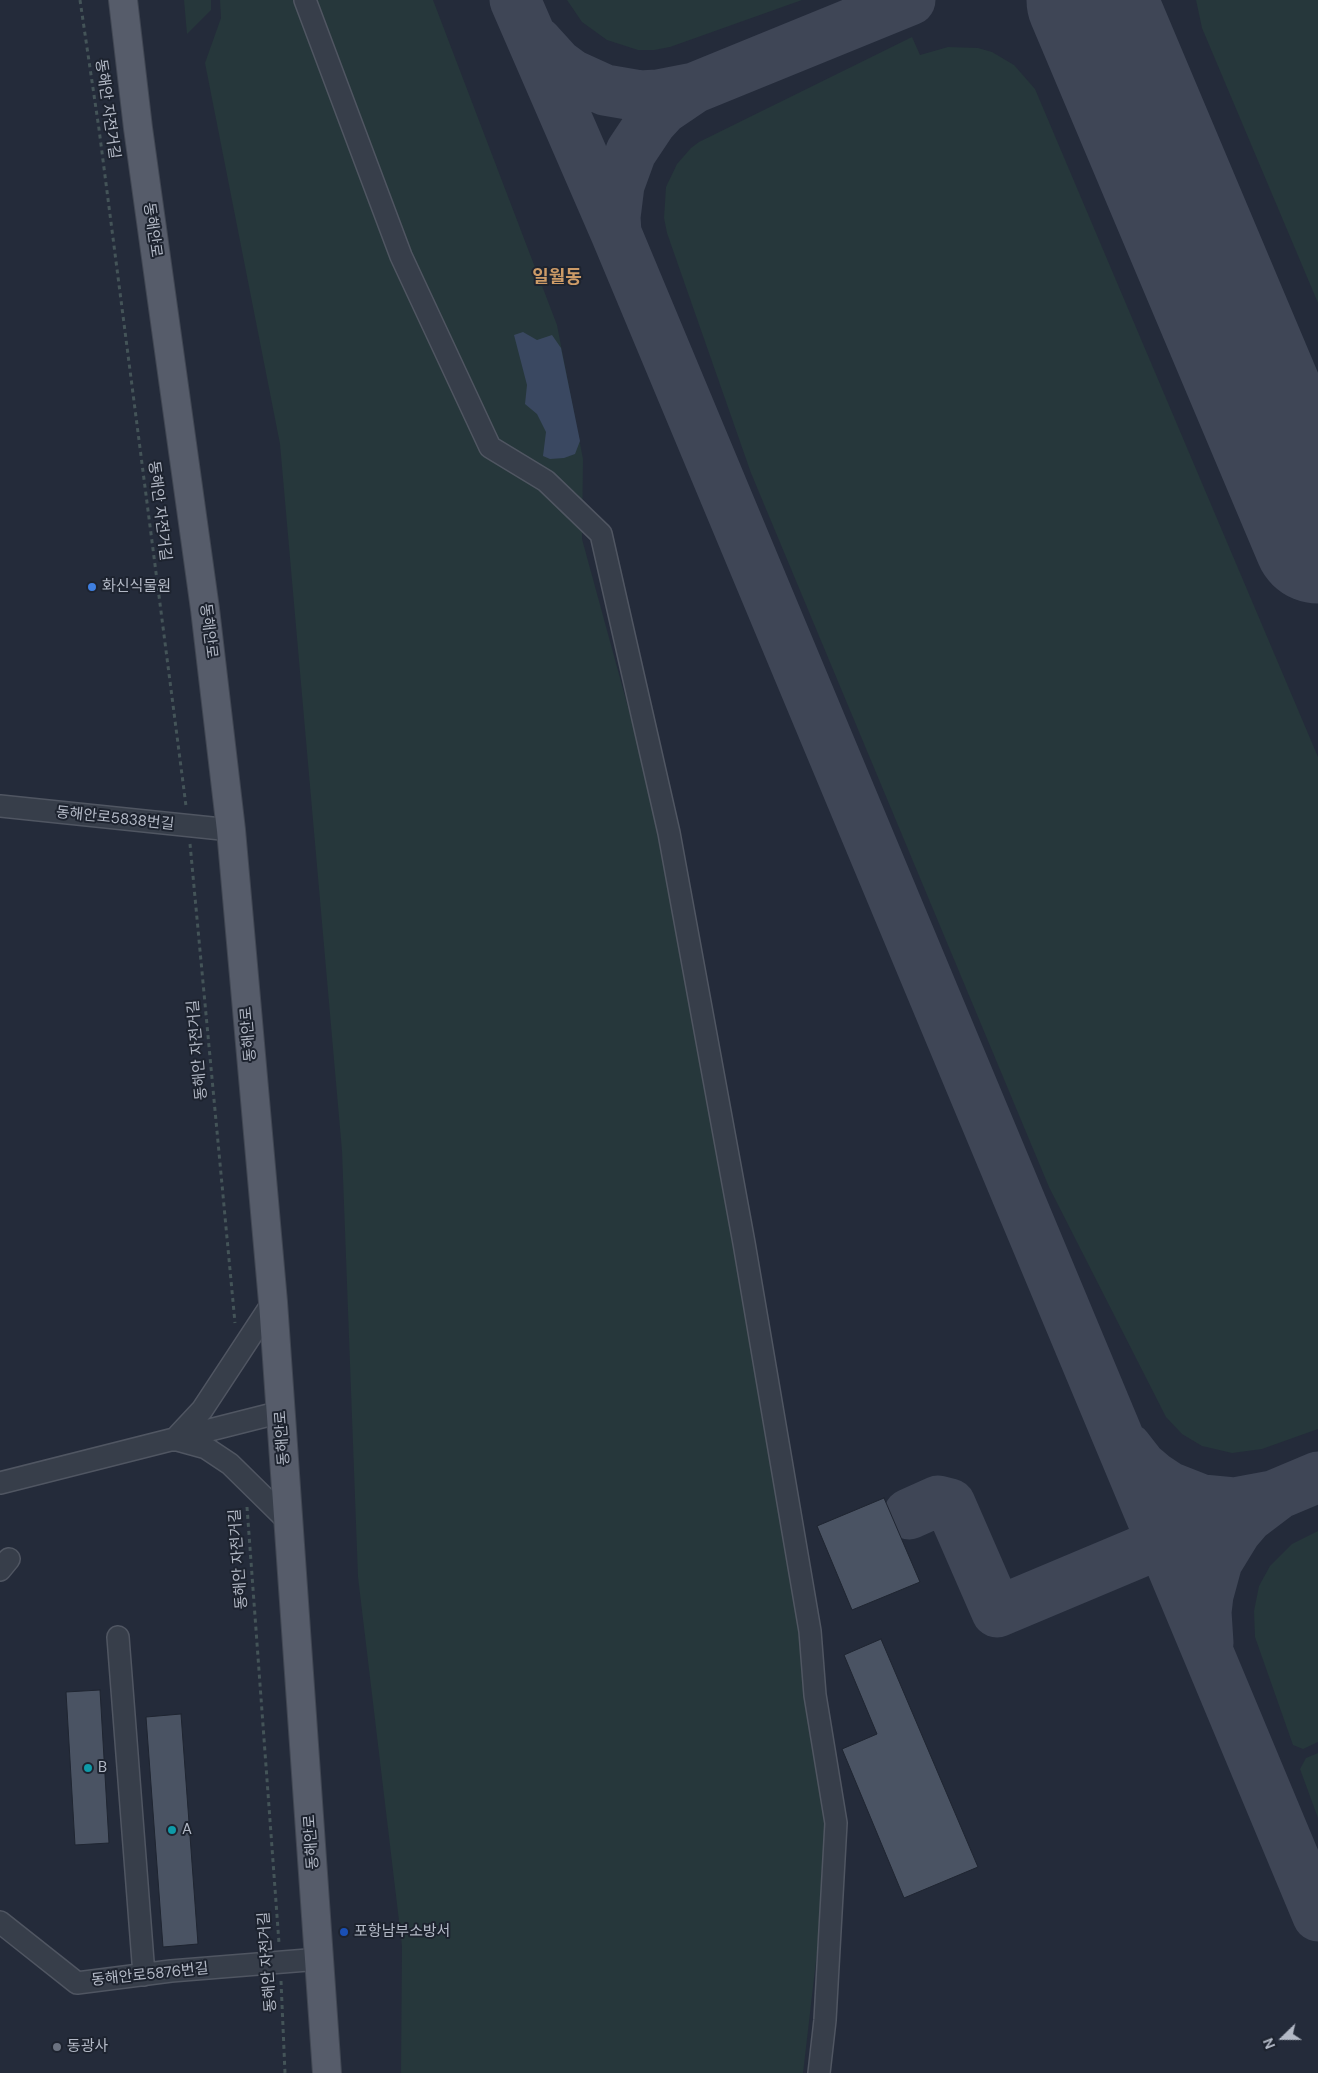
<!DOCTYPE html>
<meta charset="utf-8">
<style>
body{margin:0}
#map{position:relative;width:1318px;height:2073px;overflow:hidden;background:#242b3a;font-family:"DM Sans",sans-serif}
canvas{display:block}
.north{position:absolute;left:1258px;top:2013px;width:50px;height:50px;-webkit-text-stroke:4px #1d232f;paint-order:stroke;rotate:248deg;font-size:14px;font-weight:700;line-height:20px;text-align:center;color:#b3b9c6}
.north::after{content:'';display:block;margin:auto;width:18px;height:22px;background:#b3b9c6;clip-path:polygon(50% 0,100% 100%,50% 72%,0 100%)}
</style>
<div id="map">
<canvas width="1318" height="2073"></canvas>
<div class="north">N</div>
</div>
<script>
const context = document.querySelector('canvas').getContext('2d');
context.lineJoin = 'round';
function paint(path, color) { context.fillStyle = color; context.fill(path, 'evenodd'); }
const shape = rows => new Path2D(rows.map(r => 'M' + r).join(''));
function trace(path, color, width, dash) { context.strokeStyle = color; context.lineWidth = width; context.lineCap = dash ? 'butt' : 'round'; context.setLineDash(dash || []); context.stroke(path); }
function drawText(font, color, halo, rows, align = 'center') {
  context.font = font + ' "DM Sans","Noto Sans KR",sans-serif'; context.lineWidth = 4; context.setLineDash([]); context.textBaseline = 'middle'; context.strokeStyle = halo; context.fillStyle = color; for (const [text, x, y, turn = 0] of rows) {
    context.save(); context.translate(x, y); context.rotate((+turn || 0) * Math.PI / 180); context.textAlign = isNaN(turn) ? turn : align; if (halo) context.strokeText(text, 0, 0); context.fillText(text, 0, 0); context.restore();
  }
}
paint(shape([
 [184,0,211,0,211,10,187,34],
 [220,0,433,0,557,325,583,459,582,539,649,784,770,1426,832,1824,803,2073,401,2073,402,1946,358,1577,342,1151,280,444,205,63,221,18],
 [567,0,802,0,670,47,654,50,638,50,607,40,582,22],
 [1196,0,1318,0,1318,303,1202,28],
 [912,37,920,55,948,47,978,48,992,52,1014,65,1035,89,1318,757,1318,1429,1262,1449,1232,1453,1202,1446,1182,1434,1166,1417,1049,1187,751,473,667,233,664,218,666,187,677,164,691,148,699,142],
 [1318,1531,1318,1742,1303,1749,1293,1745,1255,1637,1254,1611,1259,1586,1270,1566,1292,1544],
 [1318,1753,1318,1818,1300,1769,1306,1758]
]), '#26373b');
paint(shape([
 [523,332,537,340,552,335,561,348,580,441,575,454,564,458,550,459,543,456,546,432,537,414,525,404,527,385,514,335]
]), '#3a4861');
trace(shape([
 [515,0,616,233,1318,1916],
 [1073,0,1102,26],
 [537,42,557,64,572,75,605,90,640,96,658,95,694,88,663,109,651,122,631,152,619,185,615,217,616,233],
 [694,88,910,0],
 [1127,1448,1141,1466,1154,1477,1169,1487,1202,1500,1234,1503,1277,1495,1248,1517,1236,1531,1217,1562,1208,1595,1206,1612,1208,1643],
 [909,1514,938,1501,950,1504,997,1612,1318,1477]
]), '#3f4656', 51);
trace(shape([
 [1091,0,1318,539]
]), '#3f4656', 129);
const building = shape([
 [884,1498,920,1582,852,1610,817,1526,884,1498],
 [881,1639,978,1867,904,1898,842,1749,877,1734,844,1655,881,1639],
 [100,1690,109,1843,75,1845,66,1692,100,1690],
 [181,1714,198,1944,163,1947,146,1717,181,1714]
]);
paint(building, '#4a5363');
trace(building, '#1f2531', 1);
const minor = shape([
 [305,0,401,256,490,447,546,481,601,534,669,833,744,1243,810,1631,815,1695,836,1823,825,2020,819,2073],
 [0,806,231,830],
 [174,1440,202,1410,273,1302],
 [177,1440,206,1448,230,1464,289,1522],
 [0,1483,281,1412],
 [0,1570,9,1559],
 [118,1637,144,1975],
 [0,1922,77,1983,171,1971,320,1959]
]);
const major = shape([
 [123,0,138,128,205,609,231,830,273,1302,327,2073]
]);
trace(minor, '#505662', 24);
trace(major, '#414753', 30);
trace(shape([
 [80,0,99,129,186,806],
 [190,844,235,1323],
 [247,1507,279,1943],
 [281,1981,285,2073]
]), '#445458', 3, [4, 4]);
trace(minor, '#373e4a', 21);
trace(major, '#565c6a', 28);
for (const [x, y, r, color] of [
 [92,587,5,"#3f7fe0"],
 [88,1768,5,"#0f9aa8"],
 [172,1830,5,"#0f9aa8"],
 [344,1932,5,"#1a4fb4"],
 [57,2047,5,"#6b7280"]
]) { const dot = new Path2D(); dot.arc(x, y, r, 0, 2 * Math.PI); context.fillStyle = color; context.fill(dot); trace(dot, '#1d232f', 2); }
drawText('15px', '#b3b9c6', '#1d232f', [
 ["동해안 자전거길",107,109,82],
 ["동해안로",152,230,82],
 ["동해안 자전거길",159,511,83],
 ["동해안로",208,631,83],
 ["동해안로5838번길",115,819,6],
 ["동해안로",249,1034,-95],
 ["동해안 자전거길",198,1050,-95],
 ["동해안로",283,1438,-94],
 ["동해안 자전거길",239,1559,-94],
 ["동해안로",312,1842,-94],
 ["동해안 자전거길",268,1962,-94],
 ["동해안로5876번길",150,1975,-6]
]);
drawText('15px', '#b3b9c6', '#1d232f', [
 ["화신식물원",102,587],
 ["B",98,1768],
 ["A",182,1830],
 ["포항남부소방서",354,1932],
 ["동광사",67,2047]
], 'left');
drawText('bold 18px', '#cd9b67', '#1d232f', [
 ["일월동",557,278]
]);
</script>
